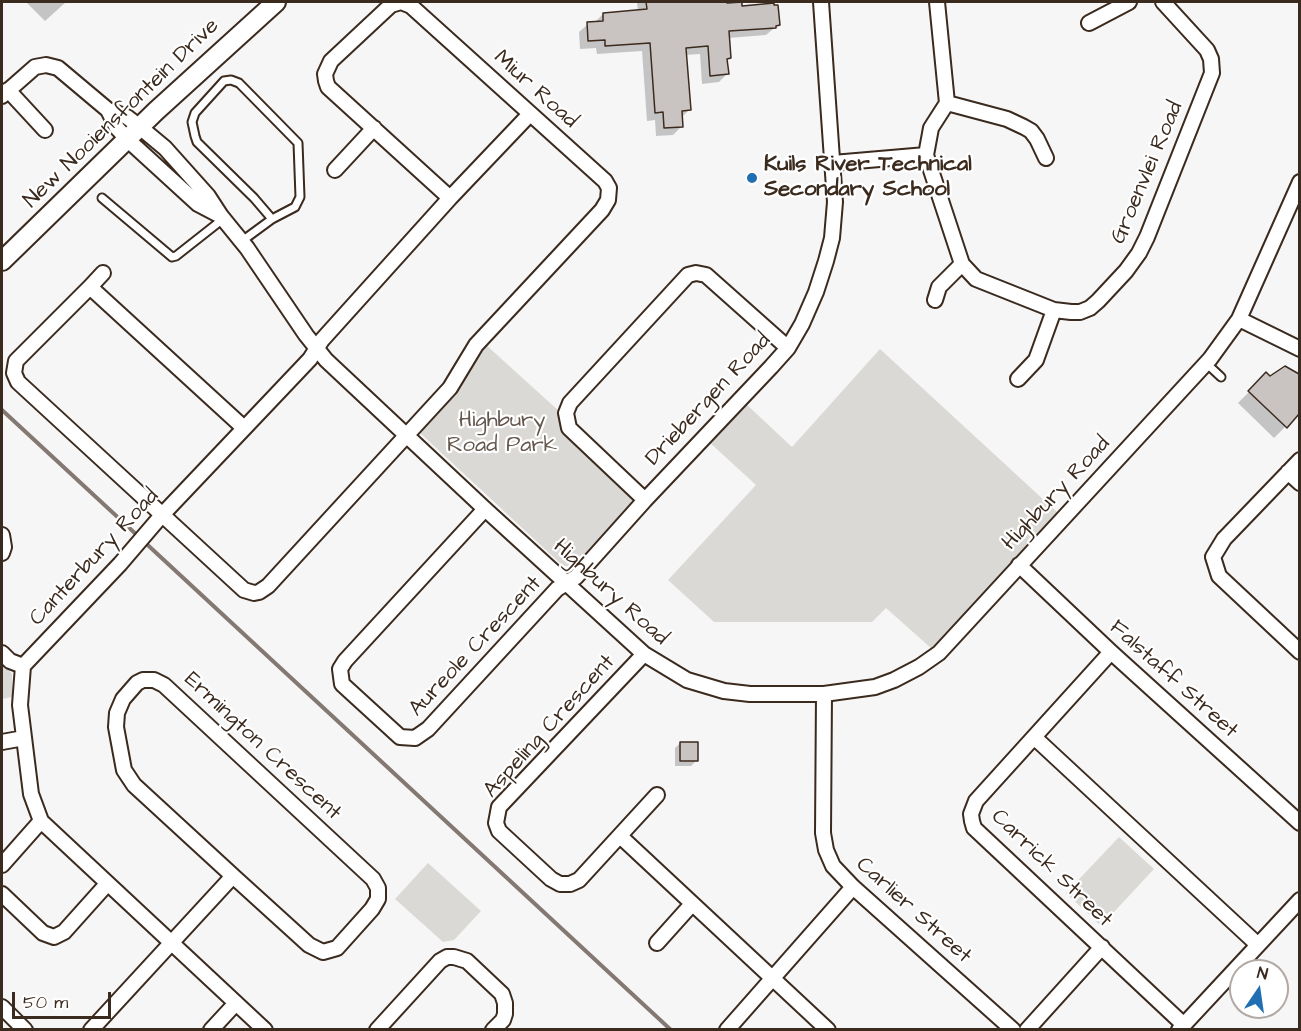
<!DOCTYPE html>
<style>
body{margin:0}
#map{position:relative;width:1301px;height:1031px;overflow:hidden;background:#f7f6f6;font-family:"Architects Daughter",sans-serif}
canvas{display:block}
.frame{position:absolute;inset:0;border:3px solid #3b2a1e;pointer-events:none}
.north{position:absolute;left:1229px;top:959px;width:60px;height:60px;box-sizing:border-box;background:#fff;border:2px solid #b1aaa5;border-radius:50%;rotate:13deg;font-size:16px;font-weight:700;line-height:24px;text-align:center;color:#3b2a1e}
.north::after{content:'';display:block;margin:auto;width:21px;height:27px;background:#1f6fb2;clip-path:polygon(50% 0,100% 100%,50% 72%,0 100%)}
.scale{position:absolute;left:12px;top:992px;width:99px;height:27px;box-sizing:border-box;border:3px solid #3b2a1e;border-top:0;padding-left:8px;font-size:18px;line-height:21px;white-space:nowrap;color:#3b2a1e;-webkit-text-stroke:4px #fff;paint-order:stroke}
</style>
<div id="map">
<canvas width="1301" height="1031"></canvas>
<div class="frame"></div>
<div class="north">N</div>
<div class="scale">50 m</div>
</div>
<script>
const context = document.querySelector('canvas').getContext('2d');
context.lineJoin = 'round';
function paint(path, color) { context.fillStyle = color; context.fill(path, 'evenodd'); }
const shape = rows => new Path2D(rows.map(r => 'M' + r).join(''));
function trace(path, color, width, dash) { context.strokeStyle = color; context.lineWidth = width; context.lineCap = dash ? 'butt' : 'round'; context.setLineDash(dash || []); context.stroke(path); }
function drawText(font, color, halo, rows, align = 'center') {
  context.font = font + ' "Architects Daughter",sans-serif'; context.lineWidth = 4.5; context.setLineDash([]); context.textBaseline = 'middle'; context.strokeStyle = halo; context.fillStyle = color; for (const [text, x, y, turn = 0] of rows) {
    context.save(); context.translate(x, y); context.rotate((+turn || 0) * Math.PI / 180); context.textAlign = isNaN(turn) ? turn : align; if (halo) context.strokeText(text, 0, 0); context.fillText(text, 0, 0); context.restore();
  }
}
paint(shape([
 [485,344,560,412,630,492,632,500,630,509,575,567,563,566,420,433,459,384,472,361],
 [880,349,1058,513,932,649,886,608,872,622,714,622,668,580,756,485,709,442,745,403,792,447],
 [2,662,12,674,12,697,2,699],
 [1119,837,1154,869,1101,926,1066,893],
 [428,863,481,911,454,940,443,942,395,899]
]), '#dbd9d6');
paint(shape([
 [26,2,66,2,45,21],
 [637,2,726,2,726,5,741,7,778,25,766,35,728,38,729,58,726,61,727,74,719,82,702,84,700,54,685,55,689,110,681,118,682,126,673,135,656,136,655,120,647,121,642,51,597,54,596,48,580,49,579,32,588,24,594,23,603,14,638,12],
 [1285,368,1300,376,1300,412,1274,438,1238,403,1255,386],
 [680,743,696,761,691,766,675,766,675,748]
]), '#0003');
trace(shape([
 [2,410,671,1030]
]), '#847972', 4);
const building = shape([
 [646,2,727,2,727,3,742,2,742,6,774,3,774,5,778,5,780,25,776,26,776,28,729,31,731,58,727,59,729,74,710,76,708,46,686,48,691,110,682,111,683,127,664,128,663,112,655,113,650,43,605,46,605,40,588,41,587,22,603,21,603,13,647,9,646,2],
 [1285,366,1299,374,1299,414,1287,428,1248,391,1266,372,1270,376,1285,366],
 [680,742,698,742,698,761,680,761,680,742]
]);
paint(building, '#c9c3c1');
trace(building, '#3b2a1e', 1.5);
const service = shape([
 [102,198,172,257,176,256,223,219],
 [242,241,272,219,295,207,300,197,298,143,239,83,231,80,224,81,195,113,192,122,195,136,197,142,254,198,272,219],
 [1206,363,1221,377]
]);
const minor = shape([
 [937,2,947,103,931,128,926,155,962,264,976,279,1054,310,1071,312,1080,312,1090,308,1098,301,1126,271,1139,253,1147,237,1212,73,1211,59,1207,50,1163,2],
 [1089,23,1129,2],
 [8,90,45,130],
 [2,96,35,67,46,65,58,68,108,110,127,117,141,128,165,148,208,196,221,216,247,248,306,335,326,360,485,509,644,654,687,680,724,691,750,694,824,694,875,687,894,680,919,667,939,653,1210,359,1239,319,1300,182],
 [947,103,1007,119,1024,127,1031,131,1037,139,1046,158],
 [108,110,117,128,128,140,198,204,219,215],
 [833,163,926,155],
 [335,170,374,128],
 [90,287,103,273],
 [935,300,939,287,962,264],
 [1239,319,1300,349],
 [1018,379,1036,360,1054,310],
 [244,428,90,287,16,361,14,373,18,382,244,590,254,593,259,592,268,586,450,388,476,345,602,210,608,200,609,188,605,181,411,6,401,2,391,5,331,61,325,74,326,81,328,87,450,198],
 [1300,460,1224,539,1213,557,1219,576,1300,652],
 [1288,472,1300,483],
 [645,500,569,428,566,413,570,403,688,275,696,273,706,275,788,348],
 [485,509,345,661,340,669,342,684,400,737,415,738,428,729,557,589,576,577,645,500,771,367,788,348,802,324,816,292,826,261,832,238,835,202,821,2],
 [2,535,4,547,2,553],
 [1019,565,1111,652,1300,823],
 [1111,652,976,801,971,814,972,821,974,828,1184,1025],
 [2,653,10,661,23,666],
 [644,654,499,807,496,823,499,831,551,879,560,884,570,884,579,880,657,795],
 [824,694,823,833,826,850,833,866,853,887,1013,1030],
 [1034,737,1257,944],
 [2,742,24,738],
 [620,836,828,1030],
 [2,865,41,821],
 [2,894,43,933,54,937,64,932,107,884],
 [657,943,692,904],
 [2,1007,25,1030],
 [91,1030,233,876,309,945,323,952,337,948,372,909,378,899,378,888,373,879,164,685,154,680,143,680,137,683,123,699,117,713,116,727,124,770,134,785,233,876],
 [211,1030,236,1003],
 [265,1030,41,821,31,794,20,705,23,666,120,564,162,515,310,359,322,340,450,198,530,114],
 [377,1030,440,961,447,957,454,957,467,961,502,994,505,1003,505,1014,503,1020,493,1030],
 [727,1030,853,887],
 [1027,1030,1102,947],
 [1179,1030,1300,900]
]);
const tertiary = shape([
 [2,261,156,111,276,2]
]);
trace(service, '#3b2a1e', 11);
trace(minor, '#3b2a1e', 18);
trace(tertiary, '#3b2a1e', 22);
trace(service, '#fff', 7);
trace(minor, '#fff', 14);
trace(tertiary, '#fff', 18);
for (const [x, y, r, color] of [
 [752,178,6,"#1f6fb2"]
]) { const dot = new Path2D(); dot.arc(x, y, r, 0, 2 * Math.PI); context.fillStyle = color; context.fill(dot); trace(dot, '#fff', 2); }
drawText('22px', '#3b2a1e', '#fff', [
 ["Miur Road",535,90,42],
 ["New Nooiensfontein Drive",122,114,-44],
 ["Groenvlei Road",1148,173,-67],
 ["Driebergen Road",709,400,-47],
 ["Highbury Road",1057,494,-47],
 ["Canterbury Road",95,558,-47],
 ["Highbury Road",610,593,42],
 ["Aureole Crescent",476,647,-47],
 ["Falstaff Street",1173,680,42],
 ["Aspeling Crescent",550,727,-48],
 ["Ermington Crescent",262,747,43],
 ["Carrick Street",1051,869,44],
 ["Carlier Street",913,911,42]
]);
drawText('bold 22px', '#3b2a1e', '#fff', [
 ["Kuils River Technical",764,165],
 ["Secondary School",764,190]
], 'left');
drawText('22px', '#63564c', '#fff', [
 ["Highbury",502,421],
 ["Road Park",502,446]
]);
</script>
